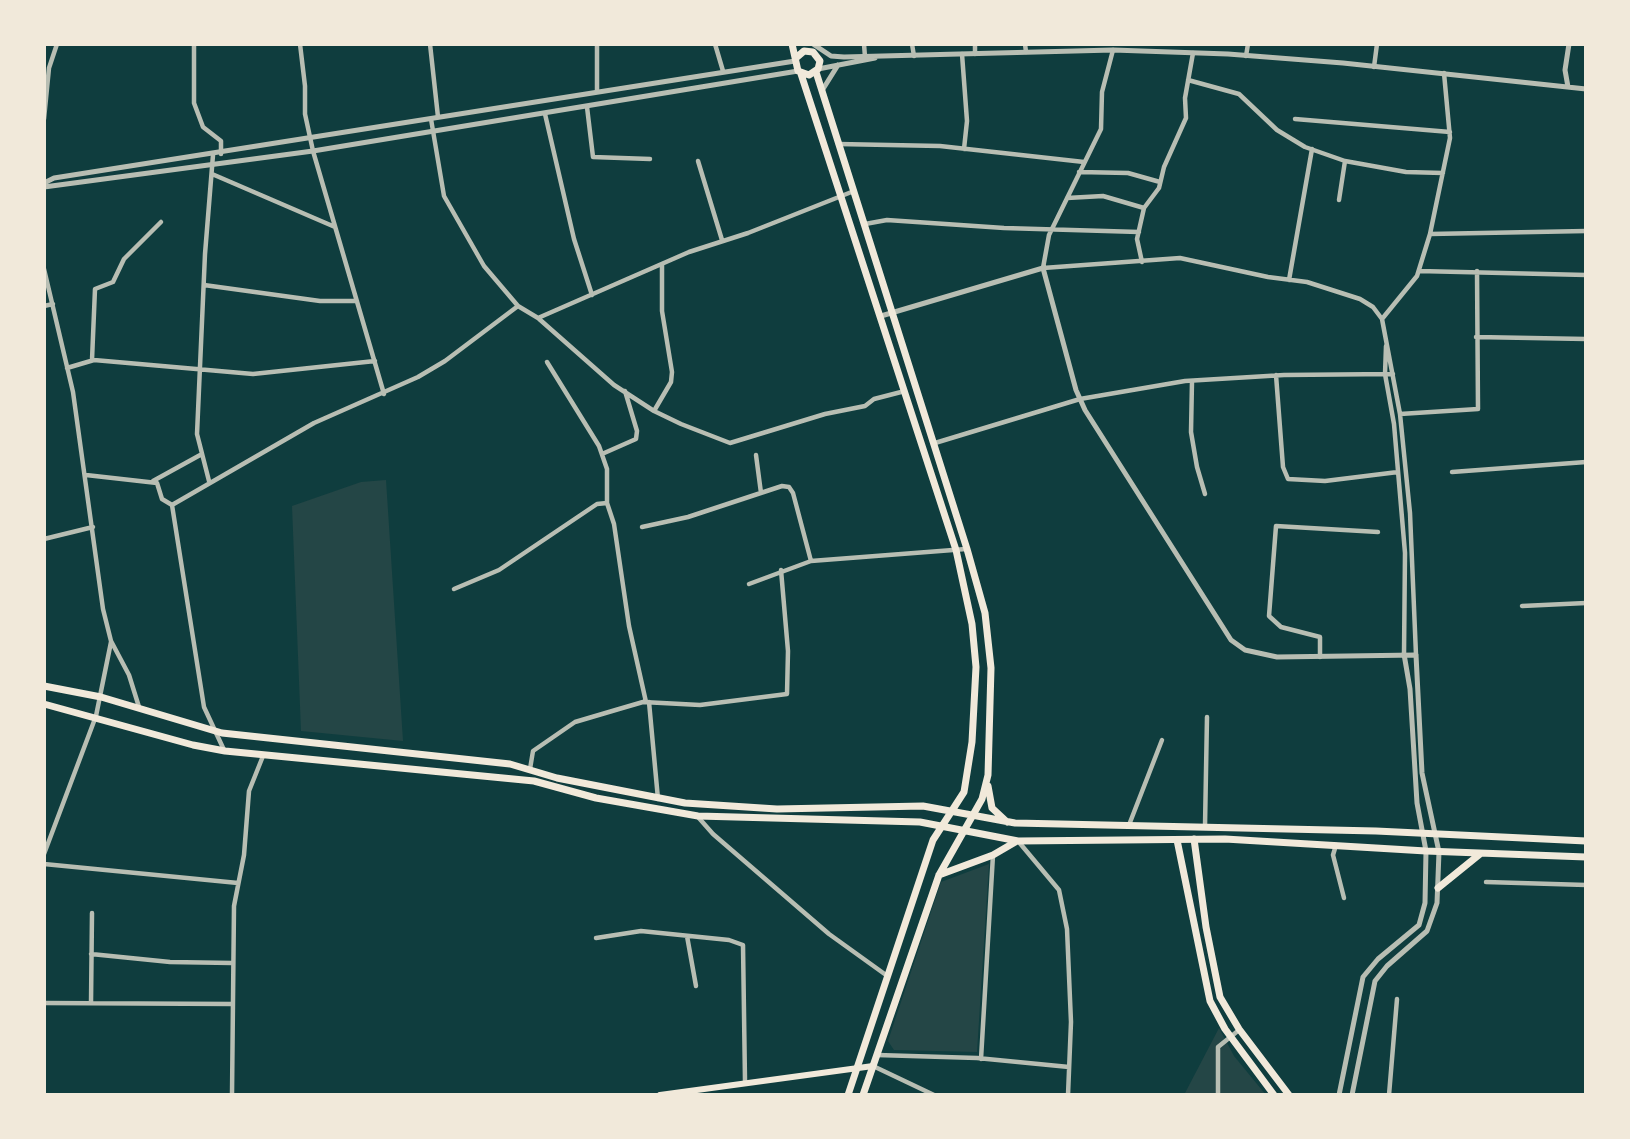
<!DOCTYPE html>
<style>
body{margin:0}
#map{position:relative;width:1630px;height:1139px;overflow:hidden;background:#0f3d3e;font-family:"Varela Round",sans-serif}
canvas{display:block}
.frame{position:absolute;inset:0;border:46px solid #f1e9da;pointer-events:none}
</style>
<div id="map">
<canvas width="1630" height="1139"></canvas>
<div class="frame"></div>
</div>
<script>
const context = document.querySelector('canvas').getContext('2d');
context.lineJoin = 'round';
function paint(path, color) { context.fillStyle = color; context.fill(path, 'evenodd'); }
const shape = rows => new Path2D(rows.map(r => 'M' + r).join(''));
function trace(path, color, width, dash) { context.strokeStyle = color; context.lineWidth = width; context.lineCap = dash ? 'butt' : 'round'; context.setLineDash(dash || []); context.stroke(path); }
paint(shape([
 [386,480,403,741,301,731,292,506,361,482],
 [989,864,977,1052,894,1050,888,1041,941,882],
 [1219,1028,1234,1056,1266,1095,1184,1095]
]), '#244646');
trace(shape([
 [194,44,194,103,203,127,221,141,221,154],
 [300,44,305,86,305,114,313,151,384,394],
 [430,44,438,117],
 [597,44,597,91],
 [715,44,723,71],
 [864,44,865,57],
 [912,44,914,56],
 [975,44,975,54],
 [1025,44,1026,52],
 [1113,50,1102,92,1101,129,1049,235,1043,268,1180,258,1268,277,1307,282,1360,299,1373,307,1382,319,1400,414,1410,513,1416,655],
 [962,54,967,121,964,149],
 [1246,56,1248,44],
 [1374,67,1377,44],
 [1188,80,1239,94,1277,130,1305,147,1345,161],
 [587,107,593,157,650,159],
 [545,114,574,239,592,295],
 [44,119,49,68,57,44],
 [431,119,444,196,484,266,518,306,538,318,614,385,654,411,681,424,730,443,825,414,865,406,874,399,905,391],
 [1295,119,1450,132],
 [838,144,940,146,1084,162],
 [698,161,722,240],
 [1079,172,1128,173,1160,182],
 [212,174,335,227],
 [1067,198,1103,196,1144,208],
 [1339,200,1345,161,1406,172,1443,173],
 [865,224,887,220,1004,228,1139,232],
 [1430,234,1586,231],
 [1142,262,1137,239,1144,208,1159,188,1164,167,1186,118,1185,98,1193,53],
 [44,269,73,392,103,609,111,641,129,675,139,707],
 [1419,271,1586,275],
 [1289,280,1312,149],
 [204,285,320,301,357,301],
 [44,306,53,304],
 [538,318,689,252,748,233,854,191],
 [1382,319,1417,276,1430,234,1450,138,1444,73],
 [1476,337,1586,339],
 [1386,346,1385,374,1394,424,1405,553,1404,654],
 [92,360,95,289,113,282,124,259,161,222],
 [547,362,599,446,607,469,607,503,614,524,629,626,646,702],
 [67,368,94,360,253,374,375,361],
 [1276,375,1283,467,1288,479,1325,481,1398,472],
 [1192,381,1191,432,1197,467,1205,494],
 [654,411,671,382,672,372,662,311,662,265],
 [1400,414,1478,409,1477,271],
 [935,443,1080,399,1185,381,1284,375,1393,374],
 [602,454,636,439,637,431,625,391],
 [756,455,761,493],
 [1452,472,1586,462],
 [86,475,157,483,162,499,172,505,204,707,224,750],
 [153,481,202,454],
 [209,481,197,434,205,254,213,155],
 [172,505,314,423,418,377,445,361,518,306],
 [642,527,688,517,782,486,789,487,793,493,811,561],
 [44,539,93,527],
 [749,584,811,561,966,549],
 [454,589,499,570,597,504,607,503],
 [1522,606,1586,603],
 [1320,657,1320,637,1281,627,1269,616,1276,526,1378,532],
 [649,702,658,799],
 [530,769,533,751,575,722,619,709,643,702,700,705,787,694,788,651,781,570],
 [698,817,713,834,829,934,886,975],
 [1129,825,1162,740],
 [1205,826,1207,717],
 [1018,841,1059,890,1067,929,1071,1022,1068,1095],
 [1336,845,1333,855,1344,898],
 [44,854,96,716,111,642],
 [44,864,238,883],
 [1486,882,1586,885],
 [687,936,696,986],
 [596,938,641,931,729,940,743,945,745,1081],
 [91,954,170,962,232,963],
 [44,1003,232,1004],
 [91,1003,92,913],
 [877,1055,977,1058,1069,1067],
 [981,1059,993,855],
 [873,1066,934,1095],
 [232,1095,234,906,244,855,249,791,263,756],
 [1218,1095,1218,1047,1239,1030],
 [1389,1095,1397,999]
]), '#b8beb3', 4.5);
trace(shape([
 [813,44,831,56,844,57,1113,50,1228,54,1343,63,1586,89],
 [818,69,875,58],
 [1568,87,1565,70,1569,44],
 [823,89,838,65],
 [44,183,54,178,795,61],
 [44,187,313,151,798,71],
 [881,316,1043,268,1076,390,1085,410,1231,640,1245,650,1277,657,1416,655,1422,773,1439,852,1437,903,1427,931,1387,966,1375,981,1352,1095],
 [1339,1095,1363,977,1378,959,1419,925,1425,903,1426,851,1417,803,1410,689,1404,654]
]), '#b8beb3', 5);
trace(shape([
 [660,1095,873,1066]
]), '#f1e9da', 6);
trace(shape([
 [792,44,798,71,809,75,818,69,820,61,813,52,804,51,797,57],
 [816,72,967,549,985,613,991,668,988,775,982,799,939,875,863,1095],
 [801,74,956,550,972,624,976,667,972,742,964,792,933,840,848,1095],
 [44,686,101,697,222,733,510,764,557,778,685,803,777,809,923,806,1015,823,1376,831,1586,841],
 [44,704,193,745,225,751,534,781,596,798,698,816,920,822,1018,841,1225,839,1426,851,1586,857],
 [988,786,992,808,1007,822],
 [939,875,993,855,1017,841],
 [1438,888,1480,854]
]), '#f1e9da', 7);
trace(shape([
 [1194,839,1206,927,1220,997,1239,1029,1289,1095],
 [1177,840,1210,1001,1225,1029,1274,1095]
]), '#f1e9da', 7);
</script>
